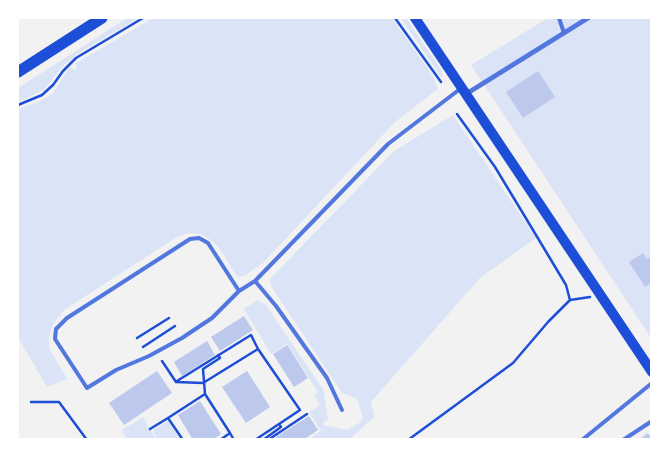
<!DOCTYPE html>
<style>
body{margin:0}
#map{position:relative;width:669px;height:457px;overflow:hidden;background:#f2f2f2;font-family:"Archivo Narrow",sans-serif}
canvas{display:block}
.frame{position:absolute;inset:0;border:19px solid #fff;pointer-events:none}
</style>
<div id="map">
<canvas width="669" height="457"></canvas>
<div class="frame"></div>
</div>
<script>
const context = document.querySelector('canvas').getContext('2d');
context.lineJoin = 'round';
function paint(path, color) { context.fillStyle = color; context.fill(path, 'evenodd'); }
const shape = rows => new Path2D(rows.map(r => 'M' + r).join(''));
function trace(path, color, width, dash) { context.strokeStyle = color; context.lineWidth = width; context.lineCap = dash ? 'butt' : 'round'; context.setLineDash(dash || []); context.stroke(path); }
paint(shape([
 [127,18,139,18,79,53,61,68,44,90,18,102,18,88],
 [153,18,392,18,433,76,438,89,395,122,263,263,244,276,239,277,234,272,220,249,209,239,200,234,189,233,177,237,64,310,53,324,49,337,49,348,67,379,47,387,18,337,18,109,38,102,52,94,70,67,76,71,76,63],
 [401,18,406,18,442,71,442,79],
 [548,18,651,18,651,338,471,65],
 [453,115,536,238,480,278,371,402,374,417,350,439,309,439,321,431,309,412,320,405,314,395,318,392,287,344,271,354,244,309,257,300,266,305,324,391,328,420,324,421,323,425,348,430,359,423,363,418,357,399,342,393,271,286,270,279,394,151],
 [143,417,156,439,126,439,122,430],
 [168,421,180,439,157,439,153,430]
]), '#dbe4f7');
paint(shape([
 [538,71,555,97,523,118,506,92],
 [643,253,647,259,652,256,652,282,645,287,629,262],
 [244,316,253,330,220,351,211,337],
 [207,341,215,355,182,376,174,362],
 [287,345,308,378,294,387,273,354],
 [157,371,172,393,124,425,109,403],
 [247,371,270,407,246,423,222,387],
 [200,401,221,434,213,440,193,440,178,415],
 [309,416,318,430,303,440,278,440,276,437],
 [648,433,652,440,638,440]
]), '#bdc9ec');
trace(shape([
 [395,18,441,82],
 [18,105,42,95,53,85,63,71,76,58,143,18],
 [570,300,590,297],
 [137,338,169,318],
 [143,347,175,326],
 [162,361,176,382,203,383,258,349,300,410,255,440],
 [177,381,251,335,258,349],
 [205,394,230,433],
 [31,402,59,402,87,440],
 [150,429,168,418],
 [183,440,168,418,205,394,203,369,220,358,218,355],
 [220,440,230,433,234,440],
 [263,440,281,427,279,424],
 [268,440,307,414],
 [408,440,513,363,548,322,570,300,566,285,524,215,495,167,457,114]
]), '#1d4ed8', 2.5);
trace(shape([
 [559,18,564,33],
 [255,281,276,306,327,378,342,410],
 [239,291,208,243,199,238,190,239,67,318,56,329,55,339,87,388,116,370,149,356,182,338,212,318,239,291,255,281,388,144,460,89],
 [582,440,652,383],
 [623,440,652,421]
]), '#5277de', 4);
trace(shape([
 [466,94,588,18]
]), '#5277de', 5);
trace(shape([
 [415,18,652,372]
]), '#1d4ed8', 10);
trace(shape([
 [18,72,102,18]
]), '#1d4ed8', 11);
</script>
